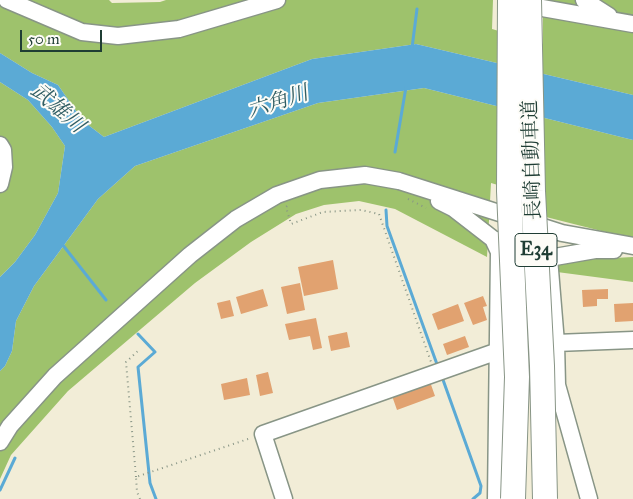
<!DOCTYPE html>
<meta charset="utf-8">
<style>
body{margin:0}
#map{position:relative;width:633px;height:499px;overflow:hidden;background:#f2edd7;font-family:"IM FELL Great Primer",serif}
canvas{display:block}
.scale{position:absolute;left:20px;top:30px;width:82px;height:22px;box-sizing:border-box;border:2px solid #1f3d34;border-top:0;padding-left:6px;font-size:15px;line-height:18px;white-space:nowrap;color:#1f3d34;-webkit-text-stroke:4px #fdfcf7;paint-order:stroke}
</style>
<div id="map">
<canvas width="633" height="499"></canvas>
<div class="scale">50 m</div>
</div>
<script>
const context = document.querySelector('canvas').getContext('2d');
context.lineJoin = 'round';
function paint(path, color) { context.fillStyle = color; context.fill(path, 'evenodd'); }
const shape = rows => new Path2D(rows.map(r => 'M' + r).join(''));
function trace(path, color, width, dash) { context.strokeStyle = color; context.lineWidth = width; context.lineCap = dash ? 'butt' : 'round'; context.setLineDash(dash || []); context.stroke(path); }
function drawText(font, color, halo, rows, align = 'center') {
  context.font = font + ' "IM FELL Great Primer","Noto Serif JP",serif'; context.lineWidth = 4; context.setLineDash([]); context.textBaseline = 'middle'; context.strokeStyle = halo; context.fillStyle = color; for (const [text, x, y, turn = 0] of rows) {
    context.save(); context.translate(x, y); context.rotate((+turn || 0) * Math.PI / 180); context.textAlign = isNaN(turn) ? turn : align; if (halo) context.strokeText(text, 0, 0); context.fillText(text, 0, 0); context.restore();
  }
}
paint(shape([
 [0,0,109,0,112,3,160,2,166,0,493,0,492,29,543,44,543,0,633,0,633,95,416,44,312,59,104,137,83,121,58,85,32,73,0,53],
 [0,82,28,100,52,127,65,146,58,193,35,235,15,262,0,277],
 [424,88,633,140,633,239,546,217,546,199,491,183,487,257,395,209,359,201,324,205,296,214,251,242,195,283,68,391,11,455,0,479,0,371,5,366,12,351,16,321,34,286,98,199,135,166,318,103],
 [633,257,633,282,557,272,557,261]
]), '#9ec26c');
paint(shape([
 [416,44,633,95,633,140,424,88,318,103,135,166,98,199,34,286,16,321,12,351,5,366,0,371,0,277,15,262,35,235,58,193,65,146,52,127,28,100,0,82,0,53,32,73,58,85,83,121,104,137,312,59]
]), '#5baad5');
trace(shape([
 [412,48,417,9],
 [395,152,406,87],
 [386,210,387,226,438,367],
 [62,244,106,300],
 [138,334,155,352,138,367,150,483,156,499],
 [442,377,481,486,480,493,473,499],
 [0,490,15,458]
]), '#5baad5', 3);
paint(shape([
 [333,260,338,289,304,296,298,267],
 [300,283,305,310,287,314,281,287],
 [263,289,268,306,241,314,236,297],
 [608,289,608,299,597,299,597,306,583,307,582,290],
 [483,296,487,306,483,307,487,320,473,325,464,303],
 [230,300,234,316,221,319,217,303],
 [633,303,633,321,615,322,614,304],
 [458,304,464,321,438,330,432,314],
 [316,318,322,348,313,350,310,336,289,340,285,324],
 [347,332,350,347,331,351,328,336],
 [465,336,469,347,447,355,443,344],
 [268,372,273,393,260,396,256,375],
 [247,378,250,395,224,400,221,384],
 [429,379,435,396,397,410,391,393]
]), '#e1a270');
const minor = shape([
 [7,0,82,32,118,36,179,29,277,0],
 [584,0,609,16],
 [520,4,633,24],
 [0,145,3,150,4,167,0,184],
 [439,201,453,208,493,239,502,242],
 [493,239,499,252,496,499],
 [528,250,549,258,595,250,614,250],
 [549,258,556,343],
 [0,442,10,426,55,376,190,255,236,219,277,195,320,180,365,175,399,181,562,233,633,246],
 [284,499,263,434,498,351],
 [589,499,557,385,556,343,633,340]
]);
trace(minor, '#889586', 19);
trace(shape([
 [408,199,426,208],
 [287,206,286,207,291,224,323,212,361,210,379,214,431,362],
 [136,477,126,362,139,350],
 [140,499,137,492,136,477,251,438]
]), '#889586', 2, [1, 4]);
trace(minor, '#fff', 16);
const highwayBridge = shape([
 [510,0,509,191,517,377,513,499],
 [529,0,533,191,542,366,545,499]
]);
trace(highwayBridge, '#889586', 26, []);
trace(highwayBridge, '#fff', 24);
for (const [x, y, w] of [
 [536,250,42]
]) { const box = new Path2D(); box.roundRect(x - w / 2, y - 16.5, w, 33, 4); context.fillStyle = '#fdfcf7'; context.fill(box); trace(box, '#1f3d34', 1); }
drawText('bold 19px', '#1f3d34', null, [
 ["E34",536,250]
]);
drawText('20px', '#1f3d34', '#fdfcf7', [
 ["長崎自動車道",533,160,-92]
]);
drawText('italic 21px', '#315e64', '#fdfcf7', [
 ["六角川",278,103,-18],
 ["武雄川",57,109,41]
]);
</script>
